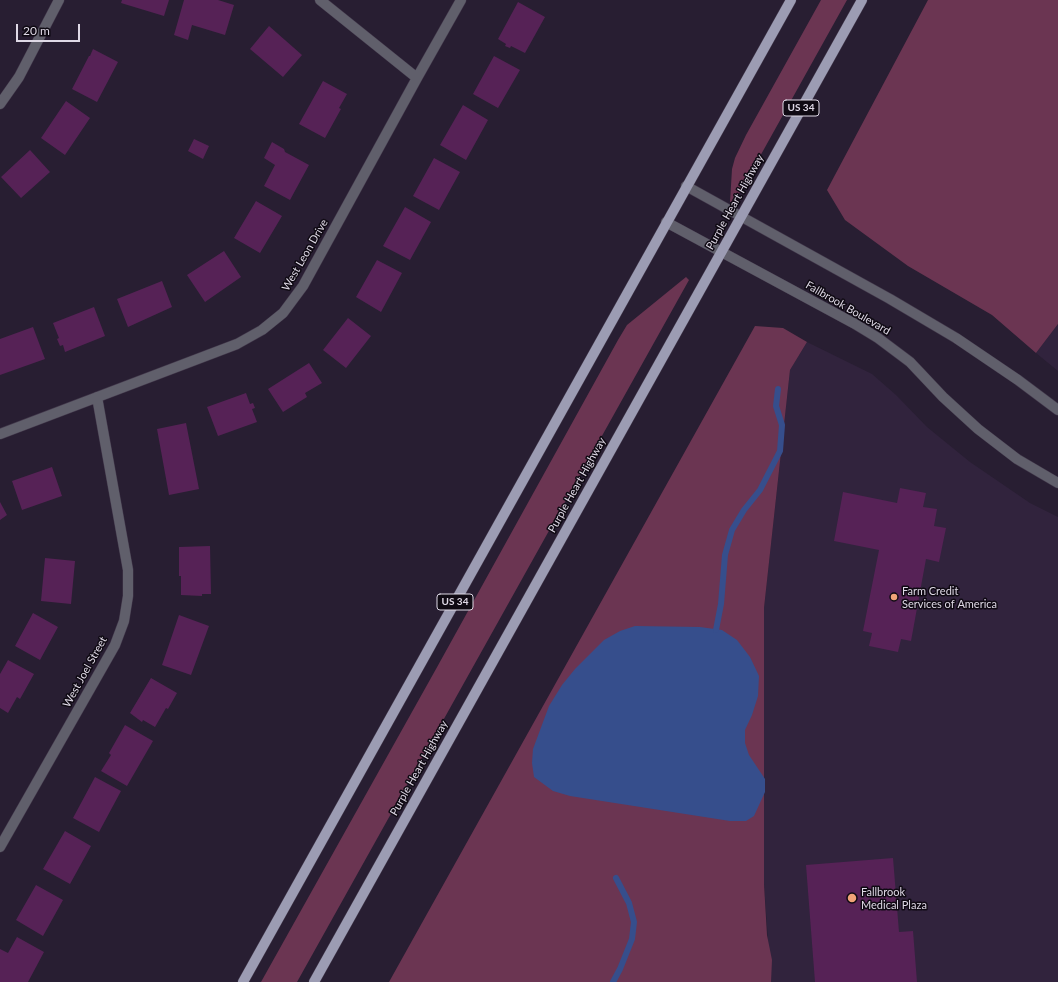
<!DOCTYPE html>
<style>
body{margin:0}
#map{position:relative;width:1058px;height:982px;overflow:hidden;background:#281e32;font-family:Lato,sans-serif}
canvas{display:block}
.scale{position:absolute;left:16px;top:24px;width:64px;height:18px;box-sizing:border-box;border:2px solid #dfd9e6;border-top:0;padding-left:5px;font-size:12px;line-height:14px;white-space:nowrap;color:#dfd9e6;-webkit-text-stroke:3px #0f0a13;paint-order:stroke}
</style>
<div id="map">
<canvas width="1058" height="982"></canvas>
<div class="scale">20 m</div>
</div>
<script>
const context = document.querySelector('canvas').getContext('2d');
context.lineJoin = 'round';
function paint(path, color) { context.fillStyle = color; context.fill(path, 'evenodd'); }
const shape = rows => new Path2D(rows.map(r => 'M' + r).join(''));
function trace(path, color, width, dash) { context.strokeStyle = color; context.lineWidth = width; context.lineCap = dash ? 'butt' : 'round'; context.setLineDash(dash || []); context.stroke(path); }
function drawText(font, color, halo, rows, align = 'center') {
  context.font = font + ' Lato,sans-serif'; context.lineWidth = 3; context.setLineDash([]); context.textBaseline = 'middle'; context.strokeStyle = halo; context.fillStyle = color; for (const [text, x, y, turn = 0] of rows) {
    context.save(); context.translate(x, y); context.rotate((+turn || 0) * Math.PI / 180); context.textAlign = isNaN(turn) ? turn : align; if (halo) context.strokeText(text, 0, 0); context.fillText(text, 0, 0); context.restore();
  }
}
paint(shape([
 [1058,324,1058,371,1036,353],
 [807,342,872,374,896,395,927,427,970,462,1030,503,1058,517,1058,982,771,982,764,884,764,608,790,370]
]), '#31233d');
paint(shape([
 [821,0,847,0,734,203,730,202,732,169,735,158,746,135],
 [928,0,1058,0,1058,324,1036,353,992,315,908,266,845,220,827,190],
 [686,277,689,280,297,982,261,982,436,669,618,340,627,325],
 [755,326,783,328,807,342,790,370,764,608,764,884,767,935,772,960,771,982,389,982]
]), '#6b3552');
paint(shape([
 [635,626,700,627,722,630,737,640,750,657,759,676,758,696,752,715,745,730,745,743,749,755,765,779,765,792,754,816,746,821,730,821,570,796,553,791,534,777,532,763,533,749,549,706,562,685,575,669,604,640,620,631]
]), '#364e8c');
trace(shape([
 [716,630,721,604,725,555,732,530,744,510,760,490,780,451,782,425,776,406,778,389],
 [613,982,620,969,632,939,634,922,629,903,616,878]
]), '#364e8c', 6);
paint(shape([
 [122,0,169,0,164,16,121,3],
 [184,0,218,0,234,5,225,35,192,25,188,40,174,35],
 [518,2,545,17,525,53,511,46,510,48,505,46,506,44,498,39],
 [269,26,302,55,283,77,250,49],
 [93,49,118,62,97,102,72,89,89,56,90,56],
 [494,56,520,70,498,108,473,94],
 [323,81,347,94,339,108,341,109,325,138,299,124],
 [66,101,90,118,65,155,41,138],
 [463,105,488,120,466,160,440,145],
 [194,139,209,146,203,159,188,151],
 [272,142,284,149,285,152,309,165,290,200,264,186,275,165,264,158],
 [30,150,50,172,21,198,1,177],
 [434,158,460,172,439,210,413,196],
 [256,201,282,216,260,253,234,238],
 [405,207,431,222,410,260,383,246],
 [224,251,241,277,205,302,187,275],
 [377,260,402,273,381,312,356,297],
 [162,281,172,307,128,327,117,299],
 [94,307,105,336,65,352,63,345,60,346,57,339,59,338,53,323],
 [348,318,371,336,346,368,323,350],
 [33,327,45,359,0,375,0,339],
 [309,363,322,383,305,393,307,397,283,412,268,389],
 [246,393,250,404,253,403,255,408,252,409,257,422,218,436,207,407],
 [186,423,199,489,169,495,157,429],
 [52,467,62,496,22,510,12,481],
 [900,488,926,493,923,507,937,509,934,526,946,528,939,562,926,559,911,641,901,639,898,652,869,646,872,633,863,631,879,550,834,541,843,492,897,503],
 [0,502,7,515,0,520],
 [210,546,211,594,202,594,202,596,181,595,181,576,179,576,179,547],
 [45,558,75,561,71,604,41,601],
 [33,613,58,627,40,660,15,646],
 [179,615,209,626,191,675,162,665],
 [8,660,34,674,20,699,17,697,8,713,0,708,0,674],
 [151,678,177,693,168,709,166,708,155,727,143,720,142,722,130,713],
 [125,725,153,741,127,786,101,771,111,755,109,753],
 [95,777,121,791,99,832,73,818],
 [65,831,91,846,70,884,43,869],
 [893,858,899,932,913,931,917,982,815,982,806,865],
 [36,885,63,900,43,936,16,920],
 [17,937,44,952,28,982,0,982,0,949,8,953]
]), '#562256');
const minor = shape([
 [320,0,417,78],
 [0,104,19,77,59,0],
 [0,434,237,344,262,330,283,313,303,286,417,78,461,0],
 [0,847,115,645,124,621,128,596,128,570,97,397]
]);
const tertiary = shape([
 [686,186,890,299,956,338,1018,380,1058,410],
 [666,222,855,324,878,338,910,362,943,397,978,429,1017,459,1058,483]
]);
const primary = shape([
 [243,982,791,0],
 [314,982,862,0]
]);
trace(minor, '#42384b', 11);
trace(tertiary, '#42384b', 11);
trace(primary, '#42384b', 11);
trace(minor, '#605f6b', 10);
trace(tertiary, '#605f6b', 10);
trace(primary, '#9c9cb3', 10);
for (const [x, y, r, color] of [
 [894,597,4,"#f0a378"],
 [852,898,5,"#f0a378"]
]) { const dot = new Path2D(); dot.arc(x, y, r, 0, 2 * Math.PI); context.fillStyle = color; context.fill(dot); trace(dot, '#0f0a13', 1.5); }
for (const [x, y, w] of [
 [801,108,36],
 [455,602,36]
]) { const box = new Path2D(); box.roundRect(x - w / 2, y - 8, w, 16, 3); context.fillStyle = '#0f0a13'; context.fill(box); trace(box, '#dfd9e6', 1); }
drawText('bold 10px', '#dfd9e6', null, [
 ["US 34",801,108],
 ["US 34",455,602]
]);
drawText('11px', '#dfd9e6', '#0f0a13', [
 ["Purple Heart Highway",735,202,-61],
 ["West Leon Drive",305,255,-60],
 ["Fallbrook Boulevard",848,308,30],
 ["Purple Heart Highway",577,485,-61],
 ["West Joel Street",85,672,-61],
 ["Purple Heart Highway",419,768,-61]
]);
drawText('11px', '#dfd9e6', '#0f0a13', [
 ["Farm Credit",902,591],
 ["Services of America",902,604],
 ["Fallbrook",861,892],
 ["Medical Plaza",861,905]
], 'left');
</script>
